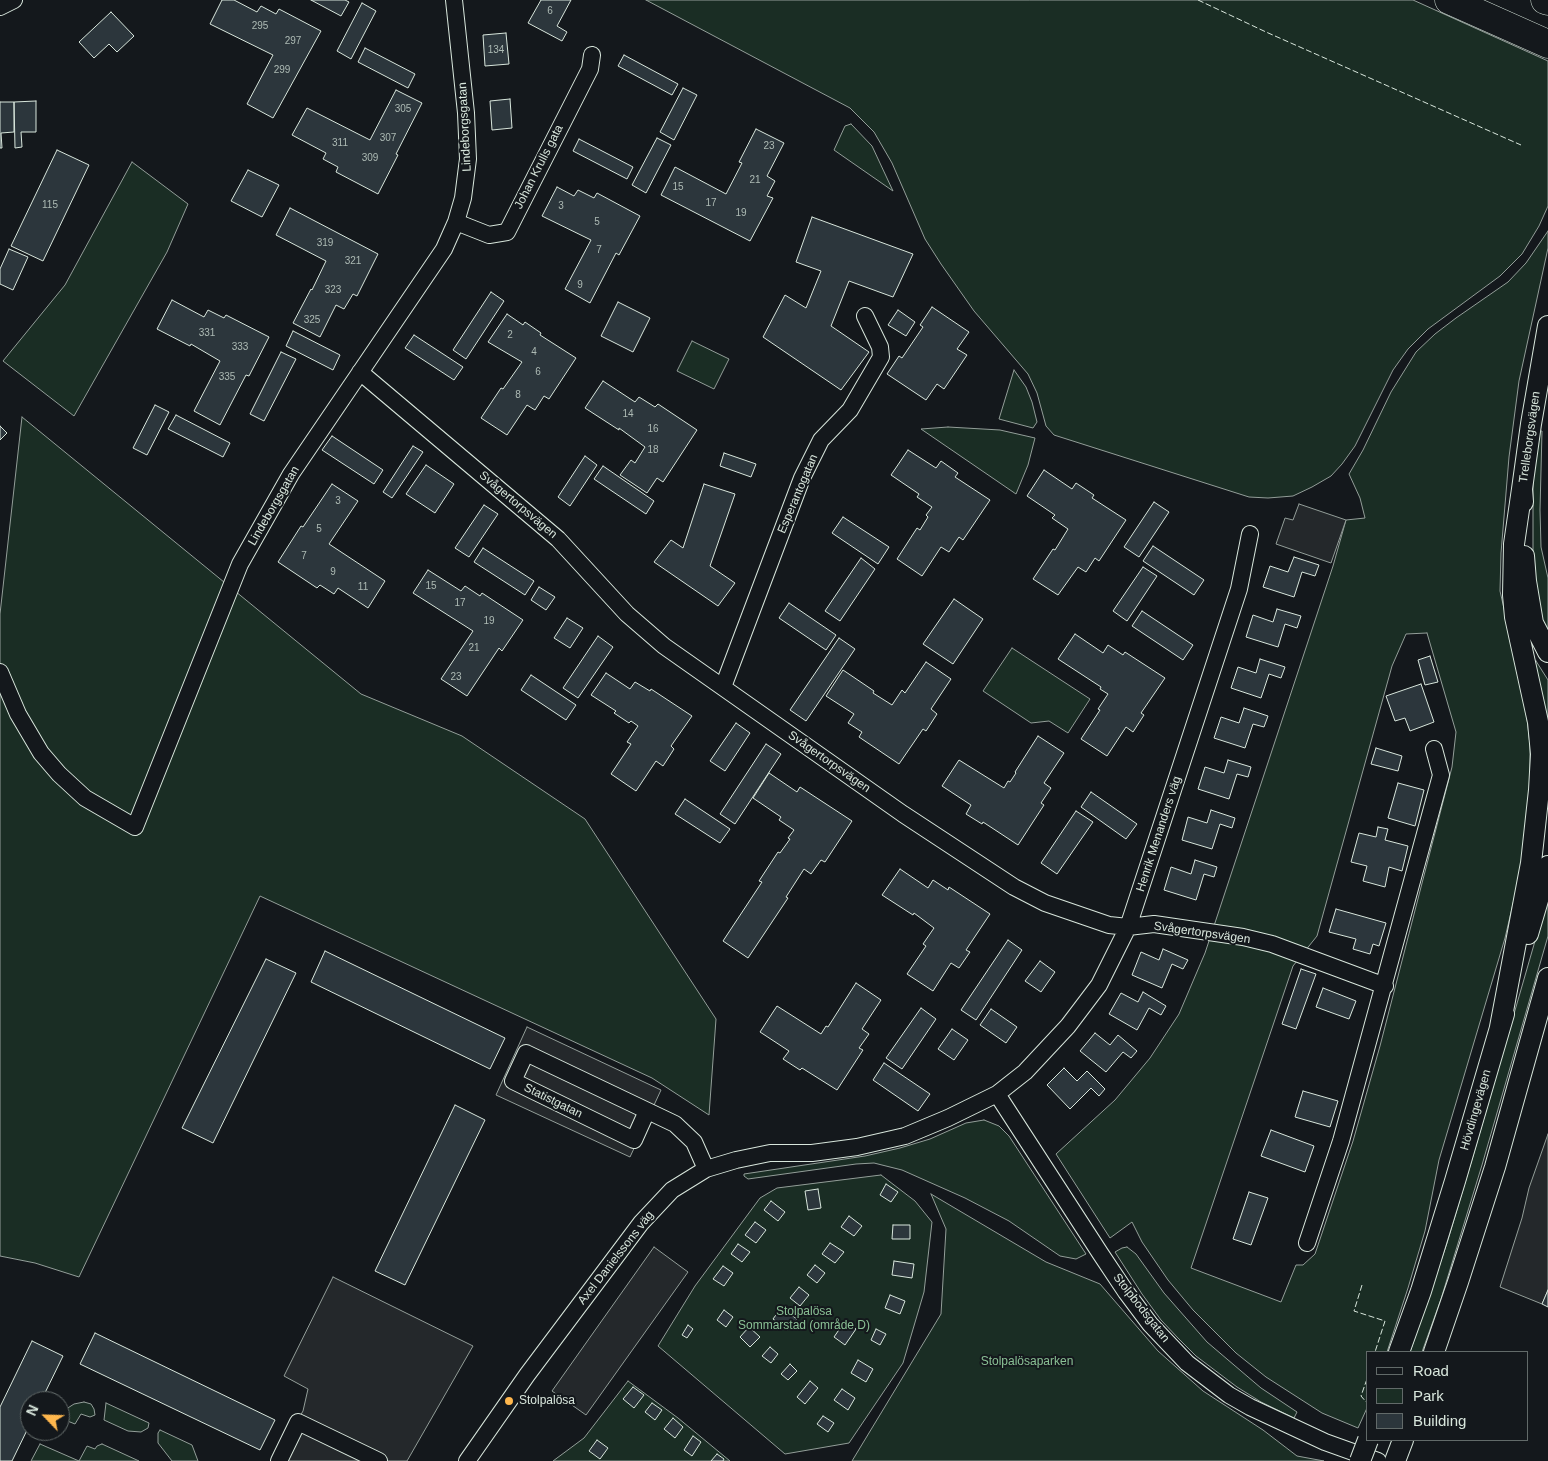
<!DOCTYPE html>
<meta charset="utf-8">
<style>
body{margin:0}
#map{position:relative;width:1548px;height:1461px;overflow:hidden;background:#14181c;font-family:Helvetica,sans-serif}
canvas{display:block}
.legend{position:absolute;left:1366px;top:1351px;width:162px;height:90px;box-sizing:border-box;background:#14181c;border:1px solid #626a69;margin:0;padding:6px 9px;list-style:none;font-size:15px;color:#d8e6dc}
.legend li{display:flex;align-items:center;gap:10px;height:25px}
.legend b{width:25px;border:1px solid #626a69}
.north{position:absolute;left:20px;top:1391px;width:50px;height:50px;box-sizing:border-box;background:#14181c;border:1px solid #626a69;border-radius:50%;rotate:294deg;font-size:14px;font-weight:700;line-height:20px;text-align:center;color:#d8e6dc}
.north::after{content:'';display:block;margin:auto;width:18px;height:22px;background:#ffb74d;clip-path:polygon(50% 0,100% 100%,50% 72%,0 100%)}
</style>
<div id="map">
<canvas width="1548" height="1461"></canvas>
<ul class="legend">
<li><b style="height:6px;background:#14181c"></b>Road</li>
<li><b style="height:14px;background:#1a2d24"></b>Park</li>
<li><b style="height:14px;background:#2c363c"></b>Building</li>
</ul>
<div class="north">N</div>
</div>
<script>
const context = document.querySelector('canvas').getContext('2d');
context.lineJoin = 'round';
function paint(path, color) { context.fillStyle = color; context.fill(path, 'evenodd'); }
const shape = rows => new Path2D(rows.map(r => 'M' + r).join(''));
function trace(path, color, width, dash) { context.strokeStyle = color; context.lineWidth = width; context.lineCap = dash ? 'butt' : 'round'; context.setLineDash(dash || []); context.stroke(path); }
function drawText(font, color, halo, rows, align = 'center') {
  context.font = font + ' Helvetica,sans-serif'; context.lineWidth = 4; context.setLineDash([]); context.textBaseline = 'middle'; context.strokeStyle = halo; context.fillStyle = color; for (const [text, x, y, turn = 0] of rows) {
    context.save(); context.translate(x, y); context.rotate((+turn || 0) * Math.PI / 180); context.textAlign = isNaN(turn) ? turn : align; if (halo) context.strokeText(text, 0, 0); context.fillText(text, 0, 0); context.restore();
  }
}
const green = shape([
 [646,0,1413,0,1548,61,1548,206,1539,226,1522,254,1500,276,1428,329,1408,349,1393,370,1355,446,1342,464,1331,476,1312,487,1293,496,1268,498,1249,497,1054,435,1046,426,1037,393,1028,374,974,311,941,264,925,239,892,163,874,132,850,108,646,0],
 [851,124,872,146,893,191,834,150,845,126,851,124],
 [132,162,188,204,167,252,74,416,3,361,65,285,132,162],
 [1548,231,1548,248,1543,271,1519,381,1509,457,1501,553,1500,591,1525,701,1530,745,1530,793,1520,874,1505,938,1439,1160,1425,1231,1408,1288,1387,1352,1367,1352,1367,1408,1358,1428,1322,1413,1266,1377,1236,1353,1193,1310,1168,1280,1142,1242,1132,1222,1110,1238,1056,1154,1115,1100,1150,1058,1179,1014,1205,953,1333,566,1346,520,1365,518,1360,498,1349,474,1363,450,1391,392,1416,352,1435,334,1456,318,1508,282,1526,263,1548,231],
 [1427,633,1456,732,1452,767,1380,1046,1353,1141,1315,1254,1303,1265,1296,1265,1281,1302,1191,1268,1293,966,1317,936,1392,666,1406,634,1427,633],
 [692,341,729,359,714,389,677,371,692,341],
 [1014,370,1026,387,1032,402,1037,422,1033,428,999,419,1014,370],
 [22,417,361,694,462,736,585,819,716,1019,709,1115,652,1078,260,896,79,1277,35,1263,0,1256,0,614,22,417],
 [948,427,1000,430,1035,438,1028,465,1016,494,921,429,948,427],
 [1537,431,1542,431,1540,510,1541,547,1548,578,1548,634,1540,617,1533,565,1533,478,1537,431],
 [1012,648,1090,699,1068,733,1049,721,1031,723,983,691,1012,648],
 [1536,661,1548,680,1548,754,1531,663,1536,661],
 [1548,896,1548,936,1482,1165,1441,1299,1422,1352,1410,1352,1447,1243,1473,1156,1548,896],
 [984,1120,999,1126,1009,1136,1086,1254,1076,1259,1060,1256,1009,1221,965,1198,902,1170,874,1163,856,1164,748,1179,744,1176,744,1174,865,1156,900,1148,930,1139,966,1123,984,1120],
 [881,1175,915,1201,932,1222,924,1292,903,1363,849,1443,785,1454,658,1346,695,1286,760,1198,777,1188,881,1175],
 [931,1194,1046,1262,1100,1284,1158,1351,1203,1391,1263,1430,1297,1456,1324,1461,852,1461,941,1314,946,1229,931,1194],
 [1127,1247,1136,1254,1164,1293,1207,1342,1261,1388,1297,1412,1294,1418,1261,1402,1237,1387,1196,1356,1178,1338,1161,1320,1142,1294,1115,1252,1122,1248,1127,1247],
 [628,1381,678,1418,730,1461,553,1461,584,1438,628,1381],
 [84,1402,91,1404,94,1409,95,1415,90,1417,81,1414,75,1424,60,1418,60,1413,74,1404,84,1402],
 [106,1403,149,1423,148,1428,141,1432,128,1431,104,1420,106,1403],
 [160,1430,192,1445,198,1461,172,1461,158,1443,158,1433,160,1430],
 [40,1444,79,1461,31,1461,40,1444],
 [102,1444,139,1461,79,1461,87,1446,95,1449,97,1446,102,1444]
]);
paint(green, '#1a2d24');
trace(green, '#939e99', 1);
const parking = shape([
 [1299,504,1346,520,1331,563,1276,544,1285,518,1293,520,1299,504],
 [527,1027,661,1090,630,1157,496,1095,527,1027],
 [1548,1134,1548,1290,1542,1304,1500,1287,1522,1218,1529,1188,1548,1134],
 [654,1247,688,1272,586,1415,552,1391,654,1247],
 [333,1277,473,1346,407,1461,274,1461,303,1411,308,1389,284,1376,333,1277]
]);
paint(parking, '#24282b');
trace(parking, '#939e99', 1);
const building = shape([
 [222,0,234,0,257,12,261,6,276,14,279,9,321,31,273,118,247,104,273,55,210,24,222,0],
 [311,0,345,0,349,2,341,16,311,0],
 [541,0,571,0,557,26,567,32,562,41,528,23,541,0],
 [362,3,376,11,351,59,337,51,362,3],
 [111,12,134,36,117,52,109,44,94,58,79,42,111,12],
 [506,33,509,64,485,66,483,35,506,33],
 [365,48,415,74,408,88,358,62,365,48],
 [624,55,678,84,672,95,618,66,624,55],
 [683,88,697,95,674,140,660,132,683,88],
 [396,90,422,103,396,154,398,155,378,194,336,172,338,167,323,159,326,153,292,135,307,108,370,140,396,90],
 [510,99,512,128,492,130,490,101,510,99],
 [36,101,36,132,21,132,22,147,15,148,14,102,36,101],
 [0,102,14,102,14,132,1,133,2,148,0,148,0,102],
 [756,129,784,143,767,176,775,181,767,196,773,198,750,241,661,195,675,167,726,194,742,163,739,162,756,129],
 [657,138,671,145,646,193,632,185,657,138],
 [579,139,633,167,627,179,573,151,579,139],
 [57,150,89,165,43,261,11,246,57,150],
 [248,170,279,185,262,217,231,201,248,170],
 [557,187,574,196,578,190,594,198,597,193,640,216,619,255,616,253,590,303,565,289,591,240,542,216,557,187],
 [290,208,378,254,357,296,353,294,344,309,336,305,320,337,293,323,311,289,312,290,326,261,276,235,290,208],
 [812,217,913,254,893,297,849,281,831,326,869,352,841,390,763,337,785,295,806,308,821,271,796,262,812,217],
 [9,249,28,257,13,290,0,284,0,269,9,249],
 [491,292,504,301,466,359,453,350,491,292],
 [172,300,204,317,208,310,224,318,226,315,269,337,249,376,246,375,220,425,194,411,220,361,191,344,190,346,157,329,172,300],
 [618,302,650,318,633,352,601,336,618,302],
 [932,307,969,332,957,349,967,355,944,389,937,384,926,400,887,374,899,356,902,358,923,327,920,325,932,307],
 [898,310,915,322,906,336,888,325,898,310],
 [507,314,523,325,525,322,541,333,540,335,576,358,549,399,544,396,535,410,527,405,507,435,481,418,501,388,503,389,522,362,488,342,507,314],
 [293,331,340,355,333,370,286,346,293,331],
 [414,335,463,367,454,380,405,348,414,335],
 [281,352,296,359,264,421,250,414,281,352],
 [603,381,635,402,639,397,655,407,658,404,697,430,663,482,657,478,647,493,620,475,631,460,635,463,645,447,619,428,619,430,585,408,603,381],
 [155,405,169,412,147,455,133,448,155,405],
 [176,415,230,443,223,457,168,429,176,415],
 [0,426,7,433,0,440,0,426],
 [332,436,383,470,374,484,322,450,332,436],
 [413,446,423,452,392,498,383,492,413,446],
 [908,450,936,468,941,461,958,473,955,477,990,500,963,540,959,537,949,552,941,547,922,576,897,559,917,528,920,530,928,517,926,515,932,507,917,497,919,494,891,475,908,450],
 [724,453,756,464,751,477,720,466,724,453],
 [585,456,597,465,570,506,558,497,585,456],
 [426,465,454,484,435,513,406,494,426,465],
 [603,466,654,501,646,514,594,479,603,466],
 [1044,470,1072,489,1076,483,1094,495,1092,498,1126,520,1099,561,1095,558,1086,572,1078,567,1058,595,1033,579,1053,549,1055,550,1068,529,1052,518,1055,515,1027,496,1044,470],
 [332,484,358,501,329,544,385,581,368,608,338,588,334,594,320,585,317,588,278,562,301,526,303,527,332,484],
 [704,484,735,494,710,566,735,583,718,606,654,562,671,540,683,548,704,484],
 [1154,502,1169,512,1139,557,1124,547,1154,502],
 [484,505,498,514,469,557,455,548,484,505],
 [843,517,889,547,878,564,832,533,843,517],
 [1153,546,1204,580,1194,595,1143,561,1153,546],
 [483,548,534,581,525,595,474,562,483,548],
 [1294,557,1319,565,1315,576,1302,572,1294,597,1263,587,1270,566,1288,572,1294,557],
 [861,558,875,569,840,621,825,611,861,558],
 [1143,567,1157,576,1127,621,1113,611,1143,567],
 [428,570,461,591,465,586,480,596,482,593,523,620,502,651,499,648,467,696,441,679,473,631,413,593,428,570],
 [539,587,555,597,546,610,531,600,539,587],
 [954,599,983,619,953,664,923,644,954,599],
 [789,603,836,635,826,650,779,618,789,603],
 [1277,609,1301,616,1297,628,1285,624,1278,647,1246,637,1253,615,1273,622,1277,609],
 [1142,611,1193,645,1183,660,1132,626,1142,611],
 [567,618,583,628,570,648,554,638,567,618],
 [1075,634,1103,653,1108,645,1123,655,1125,652,1165,678,1141,713,1144,715,1133,732,1126,727,1107,756,1081,739,1100,710,1098,709,1108,694,1100,689,1101,687,1058,659,1075,634],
 [598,636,613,647,578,698,563,688,598,636],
 [839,638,855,649,806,721,790,710,839,638],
 [1430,656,1438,682,1425,685,1418,660,1430,656],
 [1260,659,1285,667,1281,678,1269,674,1261,698,1231,688,1238,667,1256,673,1260,659],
 [926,662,951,679,931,709,937,714,926,731,923,729,899,764,859,737,862,732,848,723,854,714,826,696,843,670,874,691,873,693,892,705,902,690,905,693,926,662],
 [606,673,630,689,635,682,650,691,651,689,692,716,671,746,674,749,663,766,656,761,636,791,611,774,631,744,627,742,638,726,631,721,629,723,614,713,616,711,591,695,606,673],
 [531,675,576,705,566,720,521,690,531,675],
 [1421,684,1434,722,1410,731,1405,718,1395,721,1386,696,1421,684],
 [1244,708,1268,716,1264,727,1253,724,1245,748,1214,738,1221,717,1239,723,1244,708],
 [736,723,750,733,725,771,710,761,736,723],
 [1038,736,1064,753,1044,783,1051,788,1041,803,1044,805,1018,845,983,822,982,824,966,814,971,805,942,786,959,760,1004,788,1008,781,1010,782,1016,773,1015,772,1038,736],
 [766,744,781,754,735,824,720,814,766,744],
 [1376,748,1402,756,1398,771,1371,764,1376,748],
 [1228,760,1251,767,1248,777,1237,774,1229,799,1198,789,1205,767,1224,773,1228,760],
 [769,773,797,792,800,787,852,821,825,862,821,860,811,874,804,869,786,897,788,898,748,958,723,941,762,882,759,881,778,852,780,853,790,839,788,838,794,830,779,820,781,817,753,798,769,773],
 [1398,783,1424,790,1415,826,1388,818,1398,783],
 [1091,792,1137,824,1126,839,1081,807,1091,792],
 [685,799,730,829,720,843,675,814,685,799],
 [1211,810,1235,818,1232,828,1220,824,1212,849,1182,840,1188,817,1207,823,1211,810],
 [1076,811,1093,822,1057,874,1041,863,1076,811],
 [1378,827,1388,829,1385,840,1408,846,1402,871,1389,867,1385,887,1363,881,1367,866,1351,862,1359,833,1376,837,1378,827],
 [1195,860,1217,867,1214,877,1204,874,1196,900,1164,890,1171,867,1191,874,1195,860],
 [900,869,928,888,933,880,948,890,949,887,990,914,966,950,970,952,959,968,951,963,933,991,907,974,926,946,923,944,934,928,914,913,913,915,882,895,900,869],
 [1336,909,1386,923,1379,946,1373,944,1370,954,1353,949,1356,939,1329,932,1336,909],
 [1008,940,1022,950,976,1020,961,1010,1008,940],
 [1163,949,1188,960,1183,969,1172,964,1162,988,1132,975,1141,952,1159,960,1163,949],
 [325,951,505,1038,490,1069,311,982,325,951],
 [266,959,296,973,213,1143,182,1128,266,959],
 [1040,961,1055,972,1041,992,1025,981,1040,961],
 [1301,969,1316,974,1296,1029,1282,1024,1301,969],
 [856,983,881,1000,862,1029,869,1034,859,1048,863,1050,837,1090,802,1068,800,1070,783,1059,789,1051,760,1032,777,1006,821,1034,826,1026,828,1027,856,983],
 [1323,988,1356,1001,1349,1019,1316,1007,1323,988],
 [1143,992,1166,1006,1161,1015,1149,1008,1137,1030,1109,1014,1121,993,1138,1002,1143,992],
 [921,1008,936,1019,902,1069,886,1058,921,1008],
 [991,1009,1017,1027,1006,1043,980,1025,991,1009],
 [952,1029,968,1040,954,1060,938,1049,952,1029],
 [1095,1033,1110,1045,1118,1035,1137,1051,1131,1058,1123,1052,1106,1072,1080,1051,1095,1033],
 [884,1063,930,1094,918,1111,873,1080,884,1063],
 [1064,1068,1077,1081,1087,1071,1105,1089,1099,1096,1091,1088,1070,1109,1047,1085,1064,1068],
 [1303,1091,1338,1101,1330,1127,1295,1117,1303,1091],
 [455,1105,485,1120,405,1285,375,1271,455,1105],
 [1271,1130,1314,1146,1305,1172,1261,1156,1271,1130],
 [886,1184,898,1192,891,1202,880,1195,886,1184],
 [818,1189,821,1208,808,1210,805,1191,818,1189],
 [1249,1192,1268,1198,1251,1245,1233,1239,1249,1192],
 [771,1201,785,1212,778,1221,764,1210,771,1201],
 [849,1216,862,1226,854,1236,841,1227,849,1216],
 [755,1222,766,1230,756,1243,745,1235,755,1222],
 [893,1225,910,1225,910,1239,892,1239,893,1225],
 [830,1243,844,1252,835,1263,822,1254,830,1243],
 [738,1244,750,1252,742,1262,731,1254,738,1244],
 [894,1261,914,1264,912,1278,892,1275,894,1261],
 [815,1265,825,1273,817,1283,807,1275,815,1265],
 [723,1266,733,1273,724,1286,713,1279,723,1266],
 [799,1287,809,1295,800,1306,790,1298,799,1287],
 [1548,1290,1548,1307,1542,1304,1548,1290],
 [890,1295,905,1301,900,1314,885,1308,890,1295],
 [781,1308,797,1319,788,1330,773,1319,781,1308],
 [724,1310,733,1317,726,1327,717,1320,724,1310],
 [845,1321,856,1329,845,1345,834,1337,845,1321],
 [688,1325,693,1329,687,1338,682,1335,688,1325],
 [749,1327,760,1337,750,1347,740,1337,749,1327],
 [876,1329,886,1334,880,1345,871,1340,876,1329],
 [95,1333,275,1420,260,1450,80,1364,95,1333],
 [32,1341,63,1356,41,1401,30,1401,30,1424,12,1461,0,1461,0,1407,32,1341],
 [770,1347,778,1354,771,1363,762,1356,770,1347],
 [858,1360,873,1369,866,1382,851,1373,858,1360],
 [790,1364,797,1371,788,1380,781,1374,790,1364],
 [810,1381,818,1388,805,1404,797,1397,810,1381],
 [633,1387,644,1395,634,1408,623,1399,633,1387],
 [842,1389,855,1398,848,1410,834,1400,842,1389],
 [652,1403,662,1410,655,1420,645,1412,652,1403],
 [823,1416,834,1423,828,1432,817,1424,823,1416],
 [673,1418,683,1427,675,1438,664,1429,673,1418],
 [693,1436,701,1442,692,1456,684,1450,693,1436],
 [597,1440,608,1448,600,1459,589,1451,597,1440],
 [717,1454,724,1459,723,1461,711,1461,717,1454]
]);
paint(building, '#2c363c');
trace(building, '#d8e6dc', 1);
const minor = shape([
 [0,7,14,0],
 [456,222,489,235,507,232,590,69,592,55],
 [360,372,558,539,627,614,664,646,903,814,1014,887,1045,903,1109,925,1128,927,1154,924,1243,937,1272,944,1385,986],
 [0,672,18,714,41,753,59,774,85,798,135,827,240,564,291,474,444,249,456,222,463,198,468,159,466,113,454,0],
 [723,687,802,478,821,440,850,410,881,357,880,347,865,316],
 [997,1094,1100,1253,1126,1292,1150,1324,1187,1363,1229,1395,1250,1407,1325,1442,1378,1461],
 [647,1111,634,1140,513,1081,526,1053,675,1124,694,1142,706,1169],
 [1307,1243,1341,1141,1441,775,1434,749],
 [279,1461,298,1422,379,1461],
 [467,1461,527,1375,641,1223,672,1190,706,1169,736,1160,770,1153,812,1153,857,1147,905,1136,948,1118,997,1094,1025,1072,1068,1026,1099,985,1128,927,1239,589,1250,534]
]);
const tertiary = shape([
 [1523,502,1522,489,1531,424,1548,326],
 [1524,556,1526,581,1533,623,1548,652],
 [1528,934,1548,866],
 [1500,1027,1531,863,1539,790,1541,754,1538,722,1515,617,1513,595,1514,544,1522,489],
 [1399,1352,1421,1291,1455,1181,1504,1014],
 [1434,1352,1458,1282,1495,1167,1548,978],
 [1395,1461,1403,1440]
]);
const motorway = shape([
 [1449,0,1548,44],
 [1545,0,1548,1]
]);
trace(minor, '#d8e6dc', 18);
trace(tertiary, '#d8e6dc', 22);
trace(motorway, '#d8e6dc', 29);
trace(minor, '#14181c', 16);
trace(tertiary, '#14181c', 20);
trace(motorway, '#14181c', 28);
const tertiaryBridge = shape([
 [1360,1461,1368,1440]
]);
trace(tertiaryBridge, '#d8e6dc', 22, []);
trace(tertiaryBridge, '#14181c', 20);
trace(shape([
 [1198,0,1266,32,1521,145],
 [1362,1285,1354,1311,1385,1321,1375,1352],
 [1367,1379,1361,1396,1367,1403]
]), '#d8e6dc', 1, [6, 2.5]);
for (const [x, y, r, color] of [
 [509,1401,5,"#ffb74d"]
]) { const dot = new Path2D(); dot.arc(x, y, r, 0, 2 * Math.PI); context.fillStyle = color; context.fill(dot); trace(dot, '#14181c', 2); }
drawText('10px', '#adbab4', null, [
 ["6",550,11],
 ["295",260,26],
 ["297",293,41],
 ["134",496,50],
 ["299",282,70],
 ["305",403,109],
 ["307",388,138],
 ["311",340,143],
 ["23",769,146],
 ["309",370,158],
 ["21",755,180],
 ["15",678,187],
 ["17",711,203],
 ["115",50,205],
 ["3",561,206],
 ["19",741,213],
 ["5",597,222],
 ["319",325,243],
 ["7",599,250],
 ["321",353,261],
 ["9",580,285],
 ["323",333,290],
 ["325",312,320],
 ["331",207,333],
 ["2",510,335],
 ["333",240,347],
 ["4",534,352],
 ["6",538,372],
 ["335",227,377],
 ["8",518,395],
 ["14",628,414],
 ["16",653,429],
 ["18",653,450],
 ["3",338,501],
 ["5",319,529],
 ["7",304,556],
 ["9",333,572],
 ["15",431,586],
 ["11",363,587],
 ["17",460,603],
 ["19",489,621],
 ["21",474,648],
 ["23",456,677]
]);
drawText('12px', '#d8e6dc', '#14181c', [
 ["Lindeborgsgatan",465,127,-93],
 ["Johan Krulls gata",539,167,-63],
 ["Trelleborgsvägen",1530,437,-82],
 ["Esperantogatan",798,494,-67],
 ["Svågertorpsvägen",518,505,40],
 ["Lindeborgsgatan",274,506,-60],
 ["Svågertorpsvägen",829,762,35],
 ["Henrik Menanders väg",1159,834,-72],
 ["Svågertorpsvägen",1202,933,8],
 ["Statistgatan",553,1101,26],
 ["Hövdingevägen",1476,1110,-74],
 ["Axel Danielssons väg",616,1258,-52],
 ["Stolpbodsgatan",1141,1308,52]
]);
drawText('12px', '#8ac095', '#14181c', [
 ["Stolpalösa",804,1312],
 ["Sommarstad (område D)",804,1326],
 ["Stolpalösaparken",1027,1362]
]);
drawText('12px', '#d8e6dc', '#14181c', [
 ["Stolpalösa",519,1401]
], 'left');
</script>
